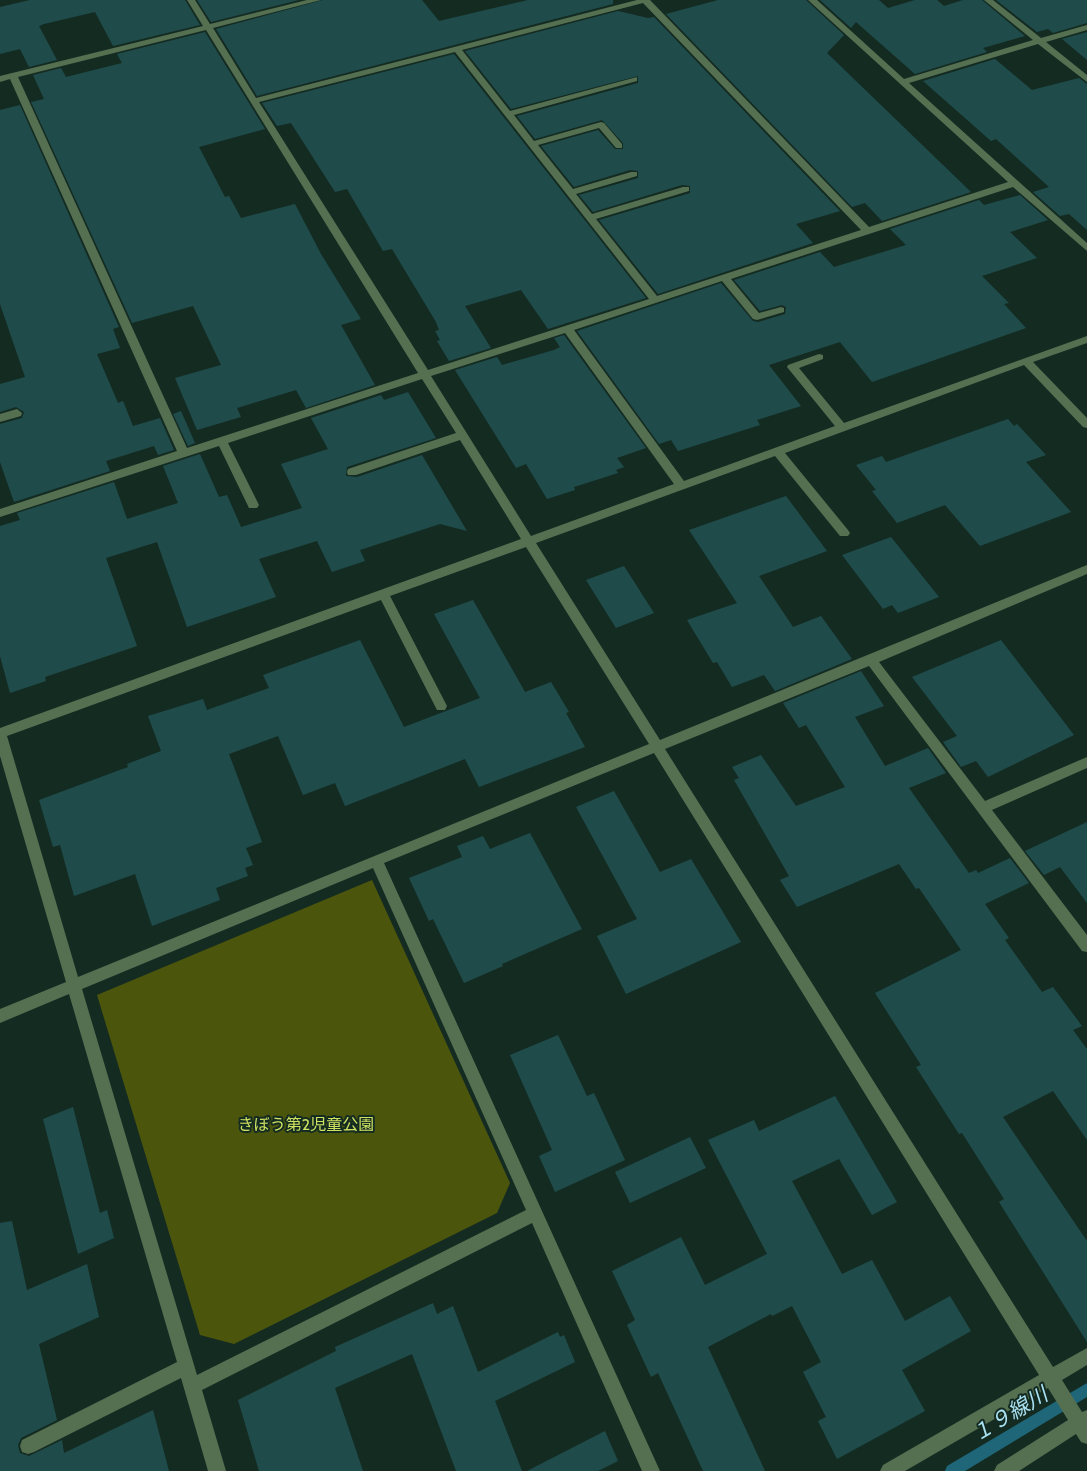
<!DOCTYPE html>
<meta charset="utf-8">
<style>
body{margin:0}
canvas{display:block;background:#142b22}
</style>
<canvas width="1087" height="1471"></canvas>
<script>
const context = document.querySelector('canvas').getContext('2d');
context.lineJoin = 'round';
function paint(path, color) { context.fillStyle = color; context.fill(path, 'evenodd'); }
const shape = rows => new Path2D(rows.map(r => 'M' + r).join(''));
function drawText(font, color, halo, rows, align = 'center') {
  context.font = font + ' Cabin,"Noto Sans JP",sans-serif'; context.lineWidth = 4; context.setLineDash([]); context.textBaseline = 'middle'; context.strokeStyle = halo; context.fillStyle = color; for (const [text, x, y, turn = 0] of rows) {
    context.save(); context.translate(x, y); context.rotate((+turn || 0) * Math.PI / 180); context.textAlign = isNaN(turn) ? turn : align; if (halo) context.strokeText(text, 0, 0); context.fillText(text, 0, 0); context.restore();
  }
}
paint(shape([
 [372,880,510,1183,497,1213,234,1344,200,1335,97,995]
]), '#4c550c');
paint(shape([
 [1087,1383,1087,1397,965,1471,945,1471,947,1466,1087,1383]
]), '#1e6678');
paint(shape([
 [30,0,185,0,200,25,113,46,95,12,44,24,39,26,57,60,29,67,20,49,0,54,0,7],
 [197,0,299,0,211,22],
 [323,0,422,0,439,21,528,0,613,0,613,4,257,96,216,29],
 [718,0,806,0,844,35,827,53,971,192,882,221,865,203,852,207,666,14],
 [820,0,879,0,888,8,915,0,937,0,944,6,963,0,982,0,1025,36,983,48,987,52,915,74,856,22,851,28],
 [996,0,1087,0,1087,23,1053,33,1048,29,1037,32],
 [618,11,648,18,654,17,840,211,796,224,813,243,658,294,599,220,690,193,690,186,682,185,593,212,579,195,638,178,638,171,630,170,574,187,541,146,598,130,615,149,623,149,623,143,602,120,535,139,517,116,638,83,638,76,511,109,465,51],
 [205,32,265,129,199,147,225,197,229,196,241,218,295,204,321,254,361,319,341,325,375,385,306,408,296,390,237,408,241,417,197,430,175,378,221,365,193,306,132,323,31,102,44,99,33,75,61,68,66,77,122,63,117,54],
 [1087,32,1087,60,1062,39],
 [454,54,646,298,548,329,521,290,465,306,491,348,449,361,437,341,440,340,435,331,439,330,436,322,392,249,383,251,347,189,335,192,291,123,277,126,262,103],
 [995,59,1032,90,1079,78,1087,84,1087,230,1069,214,1060,216,1033,192,1049,187,996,139,991,141,923,81],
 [20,105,119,327,113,329,120,348,97,354,118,403,123,401,133,426,160,418,174,450,158,455,154,446,106,461,110,471,14,502,0,462,0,424,22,418,24,412,16,407,0,412,0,384,25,377,0,304,0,110],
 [1020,195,1048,220,1010,232,1037,258,982,276,1009,303,1004,304,1026,328,872,382,840,342,769,365,801,406,757,420,760,425,678,451,671,440,659,444,577,331,721,283,753,321,758,322,785,314,786,307,782,305,760,311,734,280,820,252,834,267,906,245,890,229,979,200,984,205],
 [564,335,646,448,617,458,624,467,616,470,618,473,574,487,575,490,547,499,526,464,516,468,455,370,497,357,502,365,554,350,560,347,554,338],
 [408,392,436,438,347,467,346,476,357,477,422,455,467,531,440,524,360,550,365,561,332,572,317,541,259,559,276,597,187,627,157,542,106,558,137,646,45,677,46,681,10,693,0,656,0,526,20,520,17,513,114,482,127,519,178,503,163,466,200,454,219,497,227,495,241,527,302,508,281,464,328,449,311,418,381,395,384,400],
 [181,411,195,443,188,446,173,414],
 [1008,419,1014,426,1017,424,1046,455,1026,462,1071,512,980,546,945,505,897,523,872,491,876,490,856,465,882,456,886,462],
 [786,496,827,551,759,576,793,627,821,616,852,659,775,691,764,675,732,687,717,662,713,663,687,620,737,603,689,530],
 [891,537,939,597,898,613,892,605,883,609,842,555],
 [624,566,654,613,616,628,586,580],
 [473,600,525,692,551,682,569,712,566,713,585,747,479,787,465,759,345,806,335,783,303,795,278,736,229,754,262,842,246,848,253,865,245,868,248,876,216,888,220,900,152,926,135,874,74,896,60,845,53,847,39,800,128,767,127,764,161,751,148,716,203,699,207,710,269,688,263,675,360,640,404,727,480,698,434,614],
 [1001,640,1074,735,988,777,976,761,961,767,943,742,957,736,912,677],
 [861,671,884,706,855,717,885,766,928,748,946,773,909,788,969,873,976,870,978,873,1010,858,1029,883,985,904,1009,938,1005,940,1042,992,1053,987,1082,1026,1073,1030,1087,1049,1087,1140,1053,1091,1003,1117,1087,1241,1087,1342,999,1202,1004,1199,962,1133,959,1134,916,1067,921,1065,875,993,961,950,919,888,916,889,899,864,797,907,780,880,789,876,734,780,739,778,732,767,761,755,796,806,845,787,806,725,799,728,783,703],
 [614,791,660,872,691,859,741,942,626,994,597,936,637,919,576,807],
 [1087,822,1087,903,1060,867,1044,875,1025,851],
 [530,833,582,929,502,964,503,966,464,983,433,919,429,921,409,878,462,857,457,846,483,836,490,849],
 [558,1035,587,1096,594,1093,625,1160,555,1192,539,1156,552,1150,510,1055],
 [835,1096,897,1202,872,1215,839,1159,792,1181,842,1274,872,1260,905,1321,950,1296,971,1331,902,1370,925,1411,837,1459,818,1421,826,1417,803,1372,821,1362,792,1306,772,1316,771,1314,708,1347,765,1471,703,1471,658,1373,651,1377,627,1325,635,1320,612,1271,681,1237,705,1285,767,1254,708,1140,754,1120,759,1131],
 [73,1107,100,1213,107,1210,114,1238,78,1254,43,1119],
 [690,1137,706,1168,630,1203,615,1172],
 [12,1221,27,1290,87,1264,99,1317,39,1344,57,1420,21,1438,18,1445,20,1453,29,1456,62,1440,64,1453,153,1410,169,1471,0,1471,0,1223],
 [433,1303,437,1314,453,1306,478,1372,558,1332,560,1337,564,1335,575,1362,495,1401,522,1471,456,1471,412,1354,335,1388,363,1471,259,1471,238,1400,336,1351,335,1347],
 [605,1431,618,1461,598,1471,527,1471]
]), '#1f4c4b');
paint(shape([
 [187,0,195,0,210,24,307,0,321,0,213,28,256,98,637,0,650,0,869,227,1008,182,808,0,817,0,904,79,1033,40,984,0,993,0,1041,38,1087,25,1087,30,1046,42,1087,75,1087,82,1038,44,909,83,1087,243,1087,251,1013,187,731,279,759,313,781,307,784,308,784,312,757,320,753,319,722,281,574,330,684,481,835,426,787,367,788,365,819,354,823,355,823,359,799,368,844,423,1087,336,1087,343,1033,362,1087,418,1087,428,1083,427,1024,365,785,453,848,530,850,533,848,536,840,536,775,456,536,543,660,740,1087,565,1087,574,879,662,985,801,1087,757,1087,768,992,810,1087,935,1087,952,1082,951,869,666,665,749,1053,1367,1087,1348,1087,1365,1062,1380,1082,1412,1087,1410,1087,1444,1081,1442,1076,1434,1019,1471,994,1471,997,1465,1068,1420,1048,1388,905,1471,880,1471,883,1465,1039,1375,654,753,384,863,660,1471,642,1471,532,1223,202,1390,226,1471,208,1471,181,1378,34,1452,28,1454,22,1452,20,1446,22,1440,177,1362,69,994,0,1023,0,1009,66,982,0,756,0,728,521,539,460,440,356,475,348,475,347,472,348,469,456,433,422,379,228,443,259,505,257,508,249,508,219,446,0,517,0,509,177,451,10,79,0,82,0,76,203,26,187,0],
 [643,3,861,230,657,296,596,219,689,191,689,187,683,187,592,214,576,194,637,176,637,172,631,172,573,189,538,145,599,128,616,148,622,148,622,144,604,123,601,122,534,141,514,115,637,81,637,77,510,111,462,50,643,3],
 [206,30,418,373,187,448,18,77,206,30],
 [455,52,649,299,428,370,259,102,455,52],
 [565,333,674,484,531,536,431,376,565,333],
 [526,547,649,744,78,977,7,736,381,600,437,710,445,710,447,706,390,596,526,547],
 [373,868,526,1210,197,1375,82,989,373,868],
 [17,409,22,413,21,416,0,422,0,414,17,409]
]), '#556f51');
drawText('16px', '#cee060', '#142b22', [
 ["きぼう第2児童公園",306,1125]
]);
drawText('italic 21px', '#aae2f3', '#142b22', [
 ["１９線川",1010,1415,-31]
]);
</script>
